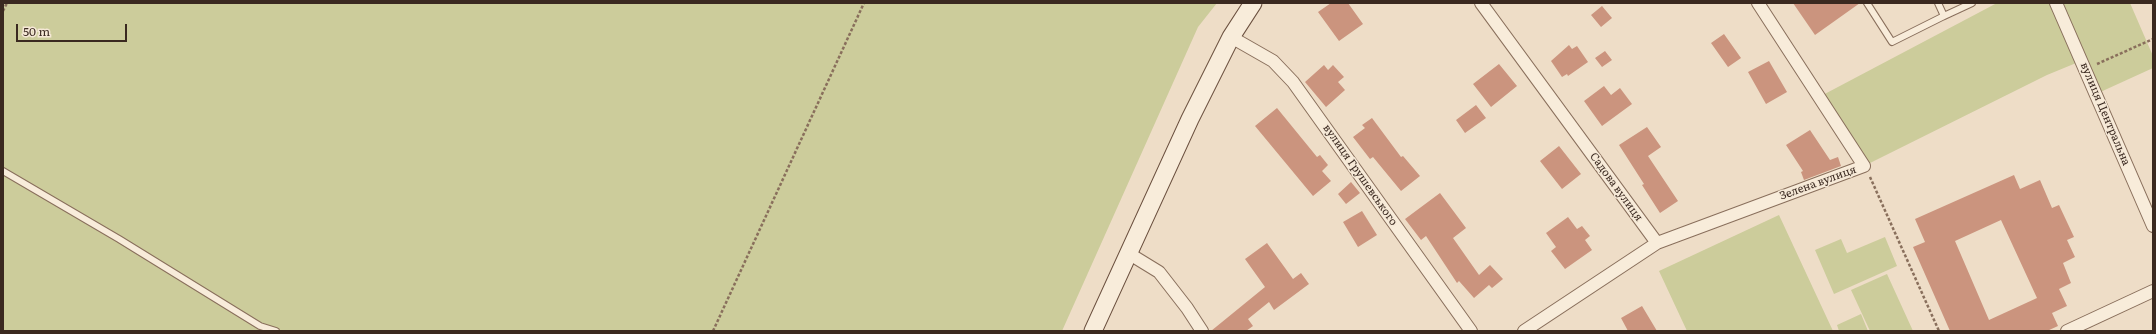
<!DOCTYPE html>
<meta charset="utf-8">
<style>
body{margin:0}
#map{position:relative;width:2156px;height:334px;overflow:hidden;background:#eeddc7;font-family:Literata,serif}
canvas{display:block}
.frame{position:absolute;inset:0;border:4px solid #3a2920;pointer-events:none}
.scale{position:absolute;left:16px;top:24px;width:111px;height:18px;box-sizing:border-box;border:2px solid #3a2920;border-top:0;padding-left:5px;font-size:12px;line-height:14px;white-space:nowrap;color:#3a2920;-webkit-text-stroke:3px #f5e8d6;paint-order:stroke}
</style>
<div id="map">
<canvas width="2156" height="334"></canvas>
<div class="frame"></div>
<div class="scale">50 m</div>
</div>
<script>
const context = document.querySelector('canvas').getContext('2d');
context.lineJoin = 'round';
function paint(path, color) { context.fillStyle = color; context.fill(path, 'evenodd'); }
const shape = rows => new Path2D(rows.map(r => 'M' + r).join(''));
function trace(path, color, width, dash) { context.strokeStyle = color; context.lineWidth = width; context.lineCap = dash ? 'butt' : 'round'; context.setLineDash(dash || []); context.stroke(path); }
function drawText(font, color, halo, rows, align = 'center') {
  context.font = font + ' Literata,serif'; context.lineWidth = 3; context.setLineDash([]); context.textBaseline = 'middle'; context.strokeStyle = halo; context.fillStyle = color; for (const [text, x, y, turn = 0] of rows) {
    context.save(); context.translate(x, y); context.rotate((+turn || 0) * Math.PI / 180); context.textAlign = isNaN(turn) ? turn : align; if (halo) context.strokeText(text, 0, 0); context.fillText(text, 0, 0); context.restore();
  }
}
paint(shape([
 [3,3,1217,3,1198,27,1062,331,3,331],
 [1997,3,2130,3,2153,56,2153,68,2096,94,2081,61,2047,75,1864,166,1819,97],
 [1779,215,1833,331,1687,331,1659,271],
 [1885,237,1897,266,1834,294,1815,250,1841,239,1847,253],
 [1887,274,1913,331,1870,331,1851,290],
 [1861,314,1868,331,1839,331,1837,325]
]), '#cccc9b');
paint(shape([
 [1331,3,1348,3,1363,24,1339,41,1318,12],
 [1793,3,1860,3,1815,35],
 [1602,6,1612,18,1601,27,1591,15],
 [1724,34,1741,58,1728,67,1711,43],
 [1569,45,1572,49,1577,46,1588,62,1568,76,1567,74,1562,77,1551,61],
 [1605,51,1612,60,1602,67,1595,58],
 [1769,61,1787,92,1766,104,1748,72],
 [1499,64,1517,86,1491,107,1473,84],
 [1324,65,1328,70,1333,65,1344,77,1338,82,1345,90,1326,107,1305,82],
 [1604,86,1611,95,1620,88,1632,104,1602,126,1584,101],
 [1476,105,1486,118,1465,133,1456,120],
 [1277,108,1317,157,1320,155,1328,165,1322,171,1331,181,1313,196,1255,126],
 [1372,118,1401,157,1403,156,1420,176,1401,191,1373,157,1370,159,1353,137,1365,128,1362,125],
 [1647,127,1661,147,1648,156,1678,201,1660,213,1642,185,1644,184,1619,145],
 [1810,130,1830,160,1838,157,1841,166,1804,180,1801,172,1803,171,1786,145],
 [1559,146,1581,174,1562,189,1540,161],
 [2014,175,2020,189,2040,180,2052,208,2059,205,2074,237,2067,240,2075,257,2063,263,2071,283,2059,289,2067,306,2052,313,2058,326,2047,331,1950,331,1913,247,1925,242,1915,219],
 [2001,220,2037,298,1989,320,1955,241],
 [1351,182,1360,193,1346,204,1338,194],
 [1440,193,1466,228,1453,238,1479,275,1490,265,1503,279,1492,288,1489,285,1474,298,1459,281,1457,283,1426,236,1421,240,1405,219],
 [1362,211,1377,235,1358,247,1343,222],
 [1568,217,1577,229,1582,226,1590,236,1585,240,1592,250,1565,269,1551,251,1556,247,1546,233],
 [1267,243,1293,279,1301,273,1309,284,1274,310,1269,302,1248,319,1253,326,1246,331,1211,331,1265,287,1245,259],
 [1642,306,1657,331,1628,331,1621,318]
]), '#cb947e');
const service = shape([
 [1867,3,1892,42,1944,16],
 [1938,3,1944,16,1972,3],
 [3,171,119,239,260,326,276,331]
]);
const minor = shape([
 [1481,3,1657,243,1524,331],
 [2056,3,2153,226],
 [1231,37,1273,61,1293,82,1471,331],
 [1657,243,1864,166,1758,3],
 [1128,253,1159,272,1187,308,1202,331],
 [2067,331,2153,291]
]);
const secondary = shape([
 [1093,331,1190,119,1231,37,1253,3]
]);
trace(service, '#896f5c', 8);
trace(minor, '#896f5c', 14);
trace(secondary, '#6b503f', 19);
trace(shape([
 [3,11,7,3],
 [2097,64,2153,39],
 [1870,177,1939,331],
 [713,331,864,3]
]), '#896f5c', 2.5, [3, 2]);
trace(service, '#f8ecda', 6);
trace(minor, '#f8ecda', 12);
trace(secondary, '#f8ecda', 17);
drawText('11px', '#3a2920', '#f5e8d6', [
 ["вулиця Центральна",2105,114,67],
 ["вулиця Грушевського",1360,175,55],
 ["Зелена вулиця",1818,183,-20],
 ["Садова вулиця",1616,187,54]
]);
</script>
